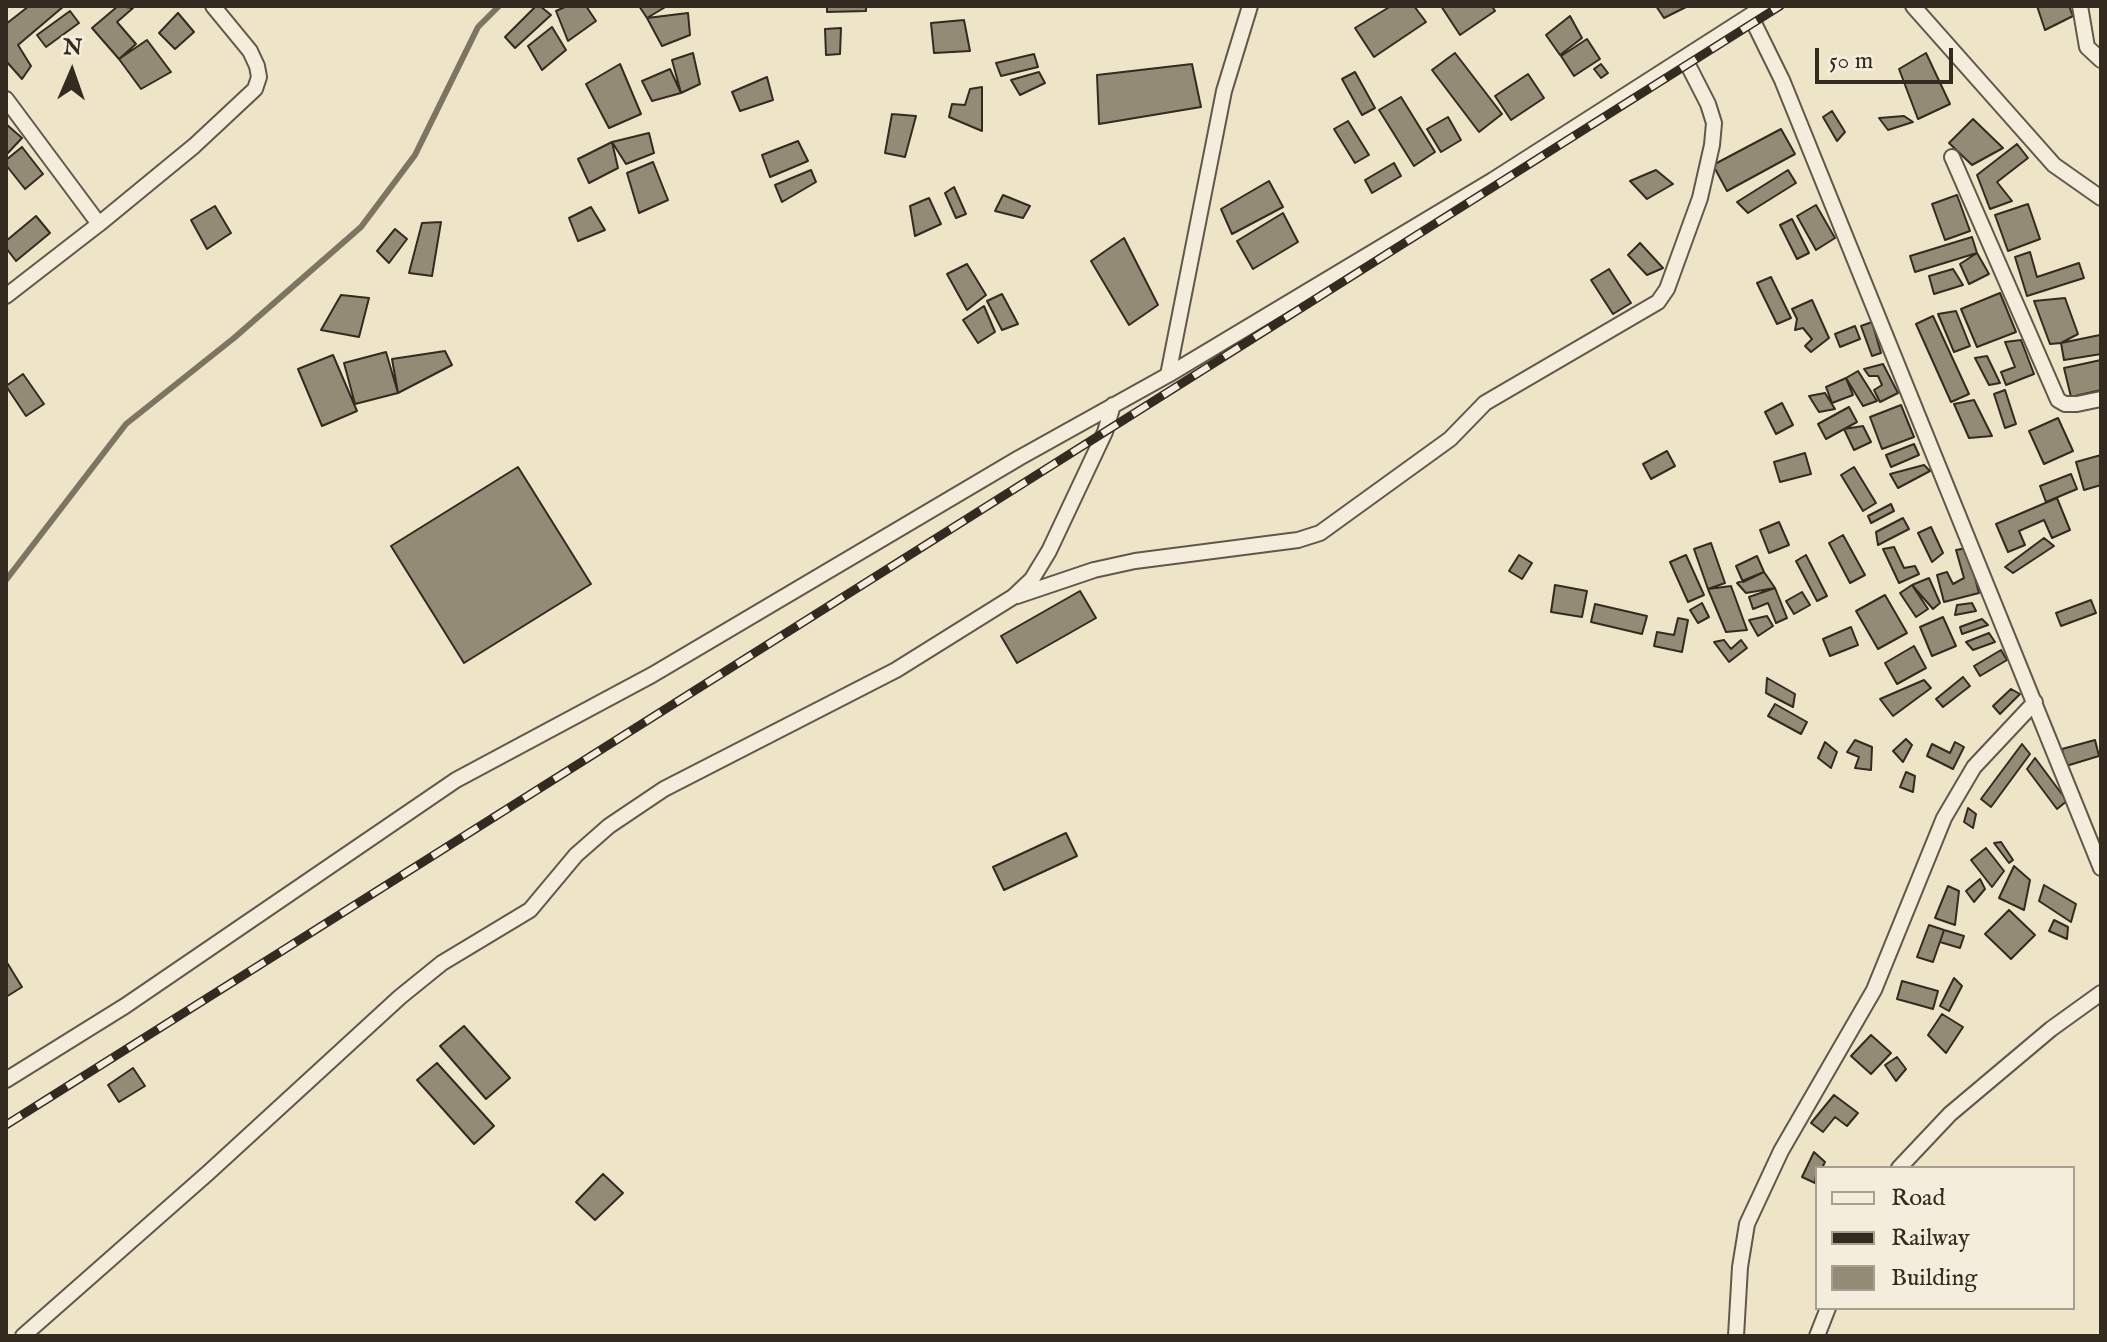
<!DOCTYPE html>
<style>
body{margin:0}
#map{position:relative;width:2107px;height:1342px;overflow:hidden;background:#eee4c7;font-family:"IM FELL English",serif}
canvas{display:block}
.frame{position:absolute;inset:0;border:8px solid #332a20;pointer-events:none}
.legend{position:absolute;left:1815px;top:1166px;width:260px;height:144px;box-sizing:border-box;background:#f4eddb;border:2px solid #a79f90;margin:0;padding:10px 14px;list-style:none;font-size:24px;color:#332a20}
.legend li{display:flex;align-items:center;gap:16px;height:40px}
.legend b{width:40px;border:2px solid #a79f90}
.north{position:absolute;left:32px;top:32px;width:80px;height:80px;-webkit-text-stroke:6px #f4eddb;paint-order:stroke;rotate:2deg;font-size:22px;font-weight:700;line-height:32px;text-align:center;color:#332a20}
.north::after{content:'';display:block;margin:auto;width:28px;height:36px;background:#332a20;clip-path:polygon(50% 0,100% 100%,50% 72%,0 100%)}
.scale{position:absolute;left:1815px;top:48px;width:138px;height:36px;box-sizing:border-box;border:4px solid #332a20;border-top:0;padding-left:10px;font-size:24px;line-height:28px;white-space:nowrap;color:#332a20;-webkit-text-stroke:6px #f4eddb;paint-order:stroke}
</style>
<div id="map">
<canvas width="2107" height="1342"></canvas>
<div class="frame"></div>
<ul class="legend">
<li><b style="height:10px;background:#f4eddb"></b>Road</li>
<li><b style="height:10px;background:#332a20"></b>Railway</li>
<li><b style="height:22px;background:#948b77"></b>Building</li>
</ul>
<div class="north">N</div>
<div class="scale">50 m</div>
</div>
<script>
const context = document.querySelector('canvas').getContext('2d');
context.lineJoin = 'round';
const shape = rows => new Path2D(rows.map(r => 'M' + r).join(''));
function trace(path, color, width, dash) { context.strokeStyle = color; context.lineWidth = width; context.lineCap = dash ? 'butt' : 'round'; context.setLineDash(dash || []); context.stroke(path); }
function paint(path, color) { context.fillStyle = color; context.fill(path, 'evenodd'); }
trace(shape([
 [6,580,126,424,234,338,361,227,415,155,478,27,499,6]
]), '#7d7462', 6);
const building = shape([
 [29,6,64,6,18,45,31,66,22,79,6,61,6,24,29,6],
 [118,6,133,8,117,22,136,44,119,59,92,28,118,6],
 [536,6,540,6,551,15,515,48,505,37,536,6],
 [567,6,586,6,596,21,568,41,556,11,567,6],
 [639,6,667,6,647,18,639,6],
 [827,6,866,6,866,11,827,12,827,6],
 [1391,6,1414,6,1426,22,1374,57,1355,28,1391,6],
 [1441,6,1492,6,1495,11,1460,35,1441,6],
 [1656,6,1688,6,1664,18,1656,6],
 [2037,6,2069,6,2073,16,2045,30,2037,6],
 [70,11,79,23,46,47,37,35,70,11],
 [178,13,194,32,175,49,159,33,178,13],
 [688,13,690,35,662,46,647,18,688,13],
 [1570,16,1582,38,1560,55,1546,35,1570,16],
 [964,20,970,51,934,53,931,23,964,20],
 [552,27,566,50,542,70,528,46,552,27],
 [841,28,840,54,826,55,825,29,841,28],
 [1587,39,1600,59,1574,76,1561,56,1587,39],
 [147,40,171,72,141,89,119,59,147,40],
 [693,53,700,84,681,93,672,60,693,53],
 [1455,53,1502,114,1479,132,1432,70,1455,53],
 [1926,53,1950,104,1918,119,1899,69,1926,53],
 [1034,54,1038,67,1001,76,996,63,1034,54],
 [620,64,641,114,609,128,586,84,620,64],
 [1192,64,1201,107,1099,124,1097,75,1192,64],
 [1601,64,1608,73,1601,78,1594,69,1601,64],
 [670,69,681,93,652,101,642,81,670,69],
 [1039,72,1045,83,1020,95,1011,80,1039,72],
 [1355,72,1375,108,1362,115,1342,79,1355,72],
 [1528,74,1544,98,1511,120,1495,96,1528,74],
 [767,77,773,100,740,111,732,92,767,77],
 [982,87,982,131,949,117,952,104,965,105,970,89,982,87],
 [1401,97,1435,152,1414,166,1379,110,1401,97],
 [1832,111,1845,132,1837,141,1823,117,1832,111],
 [892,114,916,116,905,157,885,153,892,114],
 [1904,116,1913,122,1888,130,1879,118,1904,116],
 [1448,117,1461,140,1441,152,1427,129,1448,117],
 [1973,119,2003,148,1972,165,1949,143,1973,119],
 [1348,121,1369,155,1355,163,1334,129,1348,121],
 [6,124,22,138,6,155,6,124],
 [1781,129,1795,154,1727,191,1713,165,1781,129],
 [649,133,654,153,626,164,612,142,649,133],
 [798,141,808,161,770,177,762,155,798,141],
 [612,142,618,168,589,183,578,159,612,142],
 [2017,144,2028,158,1997,182,2012,201,1990,209,1977,175,2017,144],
 [22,147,43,174,25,189,6,165,6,160,22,147],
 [653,162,668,200,639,213,627,173,653,162],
 [1394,163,1401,176,1372,193,1365,180,1394,163],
 [811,170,816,182,782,202,775,185,811,170],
 [1656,170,1673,184,1647,199,1630,181,1656,170],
 [1788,170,1796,183,1748,213,1737,202,1788,170],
 [1269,181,1283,207,1232,234,1221,209,1269,181],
 [954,187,966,214,956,218,945,193,954,187],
 [1003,195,1030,206,1023,218,995,211,1003,195],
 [1957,195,1970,231,1945,240,1932,204,1957,195],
 [929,198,941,224,915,236,910,206,929,198],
 [2028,204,2040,239,2008,251,1995,215,2028,204],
 [1816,205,1835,238,1816,250,1797,216,1816,205],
 [215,206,231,233,207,249,191,220,215,206],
 [591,207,605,230,578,241,569,218,591,207],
 [1283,213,1298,242,1253,269,1237,241,1283,213],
 [36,216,50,233,16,261,6,248,6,241,36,216],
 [1792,219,1809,253,1797,259,1780,225,1792,219],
 [441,222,432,276,409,273,422,223,441,222],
 [395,229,407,239,389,263,377,251,395,229],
 [1972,237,1977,253,1915,272,1910,256,1972,237],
 [1124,238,1158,305,1129,325,1091,261,1124,238],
 [1640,243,1663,268,1647,275,1628,255,1640,243],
 [2030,252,2037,277,2079,263,2084,278,2027,296,2015,257,2030,252],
 [1977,253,1989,274,1969,284,1960,264,1977,253],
 [967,264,986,295,967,310,947,274,967,264],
 [1609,269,1631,303,1613,314,1591,280,1609,269],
 [1953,269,1963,285,1934,294,1929,276,1953,269],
 [1771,277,1791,318,1777,324,1757,283,1771,277],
 [2000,293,2016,332,1977,347,1961,309,2000,293],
 [1002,294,1018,324,1002,330,987,301,1002,294],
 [341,295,369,298,359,337,321,330,341,295],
 [2065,298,2078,334,2061,343,2050,344,2034,301,2065,298],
 [1812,300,1829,338,1811,352,1805,346,1812,339,1803,328,1795,330,1797,319,1792,309,1812,300],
 [984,306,995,332,978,343,963,320,984,306],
 [1956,311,1970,346,1954,352,1938,314,1956,311],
 [1933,316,1969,394,1951,402,1916,324,1933,316],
 [1872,322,1881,353,1872,356,1861,326,1872,322],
 [1855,326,1860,339,1840,347,1835,334,1855,326],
 [2100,335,2101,354,2064,360,2061,343,2100,335],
 [2021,340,2034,374,2006,385,2001,372,2015,367,2005,342,2021,340],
 [445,351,452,365,398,393,392,359,445,351],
 [386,352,398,393,355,404,344,363,386,352],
 [333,355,357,411,322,426,298,369,333,355],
 [1987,356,2000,383,1989,385,1975,358,1987,356],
 [2101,360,2101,390,2071,397,2064,368,2101,360],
 [1883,364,1898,393,1880,402,1874,390,1882,385,1878,376,1869,376,1864,369,1883,364],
 [1858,371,1877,401,1863,406,1846,378,1858,371],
 [23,374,44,404,26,416,6,386,23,374],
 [1846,378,1853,395,1832,403,1826,387,1846,378],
 [2005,390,2016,424,2005,428,1994,394,2005,390],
 [1825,393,1835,409,1819,412,1809,396,1825,393],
 [1974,400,1992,436,1969,438,1954,404,1974,400],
 [1782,403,1793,425,1776,434,1765,412,1782,403],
 [1901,405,1914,437,1882,449,1870,417,1901,405],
 [1849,407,1857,422,1826,439,1818,424,1849,407],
 [2058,418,2073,451,2044,464,2029,431,2058,418],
 [1863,426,1871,442,1854,450,1844,429,1863,426],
 [1914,444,1919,455,1891,467,1886,455,1914,444],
 [1667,451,1675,466,1651,479,1643,464,1667,451],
 [1805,453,1811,474,1780,482,1774,462,1805,453],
 [2101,455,2101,485,2084,490,2076,462,2101,455],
 [1924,465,1930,471,1898,488,1890,474,1924,465],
 [518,467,591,584,464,663,391,546,518,467],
 [1854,467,1876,503,1863,511,1841,475,1854,467],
 [2071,474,2077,489,2046,502,2040,486,2071,474],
 [2057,498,2070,530,2052,538,2044,520,2019,531,2025,545,2008,552,1996,524,2057,498],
 [1891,504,1894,511,1871,523,1868,516,1891,504],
 [1903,518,1909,529,1878,545,1876,532,1903,518],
 [1779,522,1789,545,1769,553,1760,530,1779,522],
 [1931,527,1943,553,1932,562,1918,533,1931,527],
 [1843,535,1865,575,1850,583,1829,543,1843,535],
 [2044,538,2054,546,2013,573,2005,567,2044,538],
 [1711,543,1725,583,1708,589,1694,549,1711,543],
 [1894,547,1904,568,1915,566,1919,574,1899,583,1883,549,1894,547],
 [1967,548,1979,593,1944,602,1937,575,1947,572,1953,584,1964,578,1956,550,1967,548],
 [1519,555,1532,563,1522,579,1509,571,1519,555],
 [1686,555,1704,595,1688,602,1670,562,1686,555],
 [1806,555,1827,596,1817,601,1796,561,1806,555],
 [1757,556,1764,572,1743,582,1736,566,1757,556],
 [1764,572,1775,588,1746,593,1737,583,1764,572],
 [1929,578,1940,603,1933,609,1912,585,1929,578],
 [1555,585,1587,591,1582,617,1551,612,1555,585],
 [1912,585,1928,609,1916,617,1900,593,1912,585],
 [1731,586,1747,630,1726,632,1708,589,1731,586],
 [1775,588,1787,618,1776,623,1768,603,1753,609,1749,597,1775,588],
 [1080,591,1096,618,1017,663,1001,636,1080,591],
 [1802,592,1810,605,1794,614,1786,601,1802,592],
 [1885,595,1907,633,1878,649,1856,611,1885,595],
 [2091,600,2096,613,2061,626,2056,613,2091,600],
 [1702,603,1709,617,1698,623,1690,610,1702,603],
 [1972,603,1976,611,1955,615,1957,605,1972,603],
 [1595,604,1647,616,1642,634,1591,622,1595,604],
 [1767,616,1773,626,1758,636,1749,620,1767,616],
 [1943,617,1956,646,1932,656,1920,627,1943,617],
 [1678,618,1688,620,1682,652,1654,646,1657,632,1674,635,1678,618],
 [1982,619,1988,625,1962,634,1960,627,1982,619],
 [1851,627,1858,645,1830,656,1823,639,1851,627],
 [1989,633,1995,642,1973,650,1966,642,1989,633],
 [1724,640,1731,649,1741,640,1747,648,1729,662,1714,642,1724,640],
 [1914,646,1926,668,1897,684,1885,663,1914,646],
 [2001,650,2007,660,1980,676,1974,666,2001,650],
 [1963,677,1970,686,1943,707,1936,699,1963,677],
 [1767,678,1795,694,1793,707,1766,693,1767,678],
 [1924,680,1931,688,1893,716,1880,699,1924,680],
 [2011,689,2020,694,2000,714,1993,706,2011,689],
 [1775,704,1807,722,1801,734,1768,716,1775,704],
 [1906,739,1912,745,1903,762,1893,751,1906,739],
 [1855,740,1872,747,1871,770,1855,768,1859,757,1847,752,1855,740],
 [2095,740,2099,756,2066,766,2062,749,2095,740],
 [1825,742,1837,752,1831,768,1818,758,1825,742],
 [1955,742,1964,747,1953,769,1927,756,1932,744,1950,753,1955,742],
 [2022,744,2030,754,1991,807,1981,799,2022,744],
 [2035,758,2067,801,2057,809,2027,769,2035,758],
 [1906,772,1915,776,1913,792,1900,787,1906,772],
 [1968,808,1976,814,1973,828,1964,822,1968,808],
 [1066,833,1077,856,1004,890,993,867,1066,833],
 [2001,842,2013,860,2009,863,1994,843,2001,842],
 [1986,848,2004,871,1992,887,1971,860,1986,848],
 [2014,866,2030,880,2024,910,1999,898,2014,866],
 [1980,879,1985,889,1974,902,1966,891,1980,879],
 [2044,885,2076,904,2071,922,2039,901,2044,885],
 [1948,886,1959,891,1955,925,1935,918,1948,886],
 [2009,910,2035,935,2011,959,1985,934,2009,910],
 [2054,920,2068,927,2067,939,2049,931,2054,920],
 [1929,925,1944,930,1933,962,1917,957,1929,925],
 [1944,930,1964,936,1960,948,1940,942,1944,930],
 [6,961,22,987,6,997,6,961],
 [1954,978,1962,986,1949,1011,1940,1006,1954,978],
 [1902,981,1938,991,1933,1009,1897,999,1902,981],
 [1942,1014,1963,1027,1946,1053,1928,1035,1942,1014],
 [464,1026,510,1078,486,1099,440,1046,464,1026],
 [1871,1035,1891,1053,1871,1074,1851,1056,1871,1035],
 [1897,1057,1906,1069,1896,1081,1885,1065,1897,1057],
 [437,1063,494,1126,474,1144,417,1080,437,1063],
 [133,1068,145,1086,119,1102,108,1085,133,1068],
 [1834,1095,1858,1113,1847,1126,1835,1117,1823,1132,1811,1123,1834,1095],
 [1814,1152,1825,1162,1822,1168,1817,1168,1815,1183,1802,1177,1814,1152],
 [603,1174,623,1193,595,1220,576,1202,603,1174]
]);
paint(building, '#948b77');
trace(building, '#332a20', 2);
const minor = shape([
 [1913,6,2054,165,2101,198],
 [2080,6,2087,47,2101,60],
 [1751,17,1782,80,2101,868],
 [6,99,99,224,6,296],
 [1952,157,2058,400,2065,404,2077,404,2101,399],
 [99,224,194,146,255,89,259,77,257,66,250,51,213,6],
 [1168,375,1224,91,1250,6],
 [1017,596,1094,570,1135,561,1298,540,1320,533,1450,439,1485,403,1658,302,1667,289,1700,198,1712,145,1714,123,1708,104,1685,59],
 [6,1080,125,1006,456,780,652,675,1019,458,1168,375,1493,180,1765,6],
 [1899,1168,1950,1114,2051,1029,2101,993],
 [23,1336,208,1173,400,997,442,963,530,910,576,855,609,826,664,789,896,670,1013,597,1032,579,1049,551,1105,432,1113,405],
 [1736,1336,1740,1267,1747,1224,1781,1151,1874,990,1944,818,1974,767,2035,702],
 [1817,1336,1828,1308]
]);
trace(minor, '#62584a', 18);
trace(minor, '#f4eddb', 14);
const rail = shape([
 [6,1125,1780,6]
]);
trace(rail, '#332a20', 9);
trace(rail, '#f4eddb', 6, [18]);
</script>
